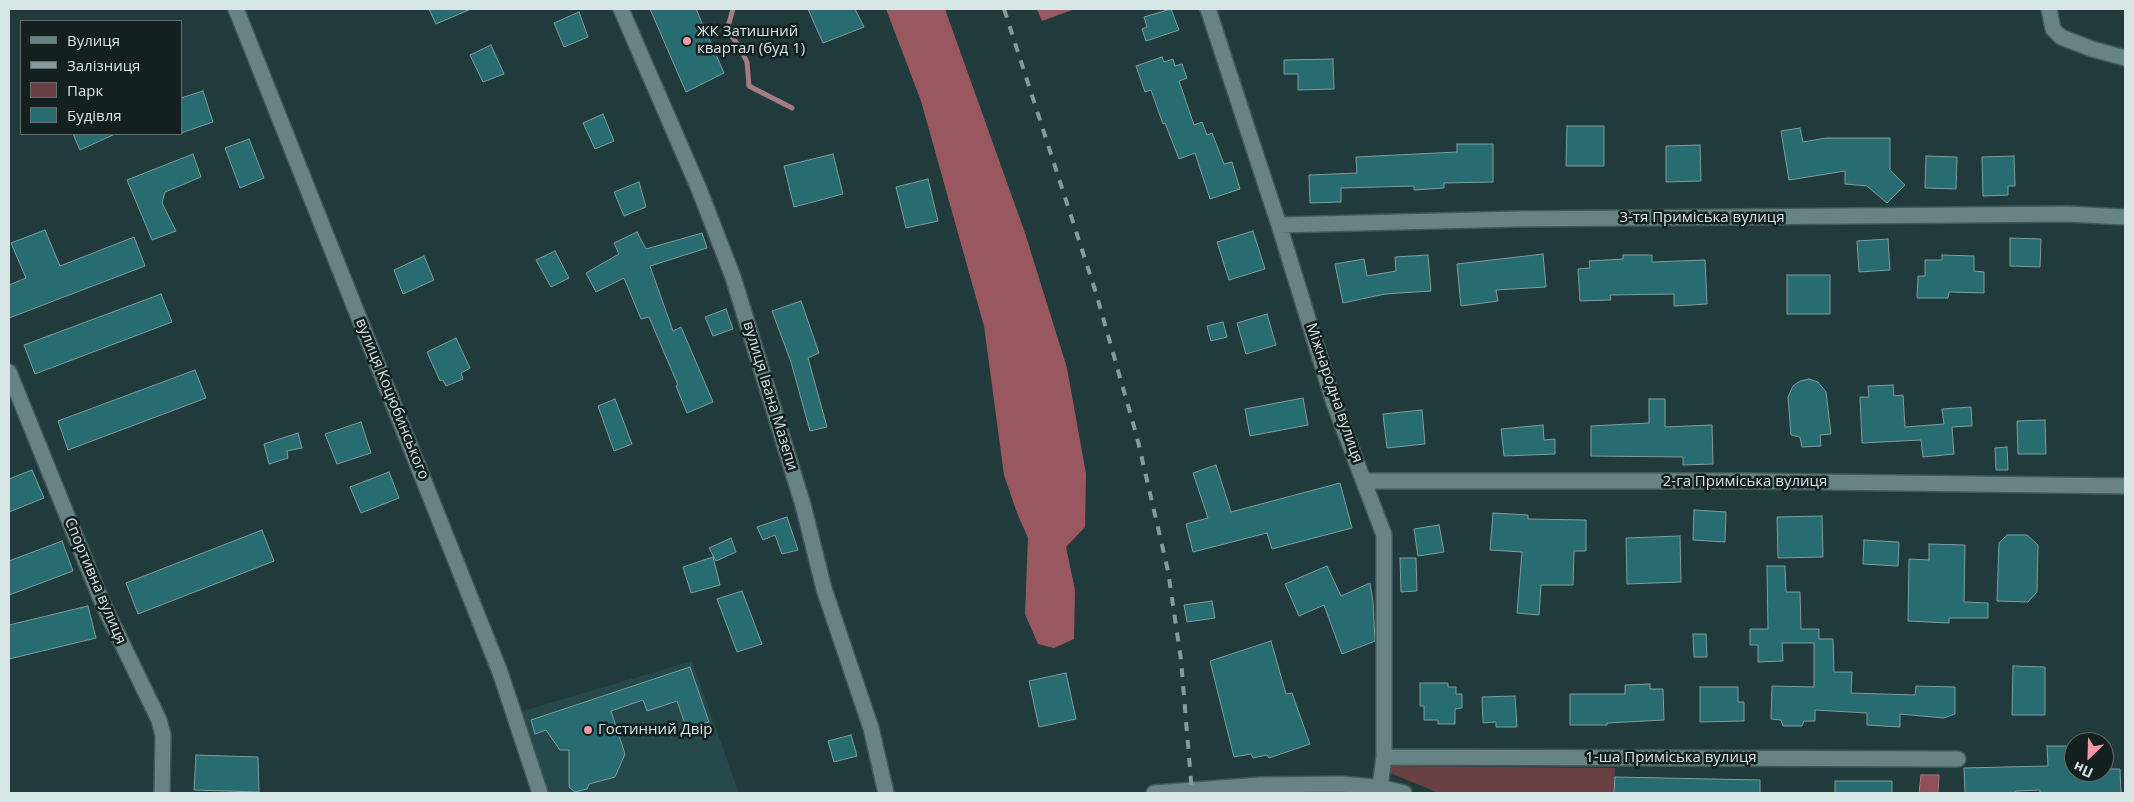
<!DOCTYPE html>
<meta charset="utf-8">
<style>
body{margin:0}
#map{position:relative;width:2134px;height:802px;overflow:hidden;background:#213a3b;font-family:"Open Sans",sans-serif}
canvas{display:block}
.frame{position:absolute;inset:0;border:10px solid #d6e5e6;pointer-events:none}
.legend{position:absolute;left:20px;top:20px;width:162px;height:115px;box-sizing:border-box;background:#141f1f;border:1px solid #626e6f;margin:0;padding:6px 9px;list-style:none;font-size:15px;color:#d6e5e6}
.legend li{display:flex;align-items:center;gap:10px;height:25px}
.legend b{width:25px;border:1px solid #626e6f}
.north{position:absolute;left:2064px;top:732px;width:50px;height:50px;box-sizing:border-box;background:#141f1f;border:1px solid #626e6f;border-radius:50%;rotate:204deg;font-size:14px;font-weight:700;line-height:20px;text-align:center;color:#d6e5e6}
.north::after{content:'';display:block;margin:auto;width:18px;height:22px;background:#f49aa4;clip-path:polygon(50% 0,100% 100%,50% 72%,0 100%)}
</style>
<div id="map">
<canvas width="2134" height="802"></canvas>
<div class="frame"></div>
<ul class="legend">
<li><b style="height:6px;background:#678384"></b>Вулиця</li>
<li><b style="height:6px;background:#879a9b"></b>Залізниця</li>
<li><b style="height:14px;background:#694145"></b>Парк</li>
<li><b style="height:14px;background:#276c70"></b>Будівля</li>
</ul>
<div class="north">Пн</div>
</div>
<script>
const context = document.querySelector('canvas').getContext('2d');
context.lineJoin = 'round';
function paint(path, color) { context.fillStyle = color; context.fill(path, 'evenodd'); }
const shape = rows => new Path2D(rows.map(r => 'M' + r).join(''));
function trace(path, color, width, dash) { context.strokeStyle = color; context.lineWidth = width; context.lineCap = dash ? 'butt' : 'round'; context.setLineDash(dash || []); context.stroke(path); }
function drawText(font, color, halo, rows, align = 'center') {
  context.font = font + ' "Open Sans",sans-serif'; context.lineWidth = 5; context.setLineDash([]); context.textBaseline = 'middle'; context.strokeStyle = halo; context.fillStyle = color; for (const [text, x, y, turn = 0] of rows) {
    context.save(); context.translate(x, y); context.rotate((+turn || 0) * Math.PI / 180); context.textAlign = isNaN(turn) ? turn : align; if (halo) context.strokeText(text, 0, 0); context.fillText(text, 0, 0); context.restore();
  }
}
paint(shape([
 [692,661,739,793,541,793,516,713]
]), '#25484a');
paint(shape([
 [1389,766,1615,768,1614,793,1439,793,1388,772]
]), '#694145');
paint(shape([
 [886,9,945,9,1025,233,1067,368,1086,474,1085,527,1066,547,1075,590,1074,639,1054,648,1038,644,1025,614,1028,538,1017,513,1004,475,984,326,921,101],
 [1037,9,1075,9,1042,21]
]), '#995860');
const water = shape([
 [1921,775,1939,775,1938,793,1919,793,1921,775]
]);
paint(water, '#8f4f57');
trace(water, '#a47c82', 1);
trace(shape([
 [733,9,727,30,739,46,747,62,749,86,792,108]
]), '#a47c82', 5);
const building = shape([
 [429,9,471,9,436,24,429,9],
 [650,9,696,9,724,73,686,92,650,9],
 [808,9,855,9,864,27,823,43,808,9],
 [1171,9,1179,30,1146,41,1142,29,1147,27,1144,17,1171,9],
 [579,12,588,37,564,47,554,23,579,12],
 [491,45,504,74,483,82,470,55,491,45],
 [1162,57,1164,62,1173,59,1175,66,1182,64,1187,78,1179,81,1194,125,1202,122,1207,135,1212,133,1224,164,1232,162,1240,189,1210,199,1195,153,1179,159,1165,123,1163,124,1151,90,1145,92,1136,66,1162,57],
 [1333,59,1334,89,1298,90,1298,74,1284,74,1284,60,1333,59],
 [203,91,213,122,181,133,181,98,203,91],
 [603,114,614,141,595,149,583,123,603,114],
 [1567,126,1604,126,1604,166,1566,166,1567,126],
 [1800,128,1803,142,1826,138,1890,138,1890,170,1905,185,1887,203,1867,186,1845,184,1845,171,1789,180,1781,131,1800,128],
 [73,134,115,134,80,150,73,134],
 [249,139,264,178,240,188,225,148,249,139],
 [1457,144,1493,144,1493,182,1444,183,1444,188,1414,190,1414,186,1341,188,1341,202,1310,203,1309,175,1357,173,1356,157,1457,152,1457,144],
 [1700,145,1701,181,1666,182,1666,146,1700,145],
 [193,154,201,177,165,192,162,203,176,231,152,240,127,180,193,154],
 [833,154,843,194,794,207,784,166,833,154],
 [1926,156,1957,157,1956,189,1925,188,1926,156],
 [2014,156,2015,186,2008,186,2008,195,1983,196,1982,157,2014,156],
 [928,179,938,221,906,228,896,187,928,179],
 [639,182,646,207,624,216,614,192,639,182],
 [45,230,60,266,134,237,145,266,9,318,9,285,26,278,11,243,45,230],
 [1253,231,1265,269,1229,280,1217,242,1253,231],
 [637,232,646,249,702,233,707,248,650,266,673,331,681,327,713,402,687,413,676,386,678,385,649,317,641,319,624,278,596,292,586,273,619,254,614,243,637,232],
 [2010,238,2041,239,2040,267,2010,266,2010,238],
 [1888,239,1890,270,1859,272,1857,241,1888,239],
 [555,251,569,278,551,287,536,260,555,251],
 [1543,254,1546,287,1496,290,1498,301,1461,306,1457,264,1543,254],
 [1428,255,1431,291,1385,294,1343,303,1335,264,1364,259,1367,276,1396,271,1395,257,1428,255],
 [1623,255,1652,255,1652,262,1705,260,1707,304,1674,306,1674,294,1610,295,1611,300,1580,301,1578,269,1590,268,1589,261,1623,259,1623,255],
 [1942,255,1974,256,1974,271,1984,272,1984,293,1949,292,1948,298,1917,298,1918,276,1925,276,1925,260,1942,260,1942,255],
 [424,256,434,280,403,294,394,270,424,256],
 [1787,275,1830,275,1830,314,1787,314,1787,275],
 [161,294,172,322,35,374,24,345,161,294],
 [801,301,819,353,808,358,827,427,810,431,791,362,772,311,801,301],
 [726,309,733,329,713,336,705,317,726,309],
 [1267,314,1276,345,1246,354,1237,323,1267,314],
 [1223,322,1227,337,1211,341,1207,326,1223,322],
 [456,338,470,368,461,373,463,379,446,386,443,380,440,381,427,352,456,338],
 [195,370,206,398,68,450,58,421,195,370],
 [1809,379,1818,382,1826,392,1831,434,1820,435,1821,446,1802,447,1800,437,1791,435,1788,397,1793,386,1800,381,1809,379],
 [1893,385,1894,396,1903,395,1905,427,1944,424,1942,409,1971,407,1972,426,1952,427,1954,454,1923,457,1921,440,1862,443,1860,397,1869,397,1868,386,1893,385],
 [1303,398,1308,425,1250,436,1245,409,1303,398],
 [615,399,632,444,614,451,598,406,615,399],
 [1649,399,1665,399,1665,427,1712,425,1713,464,1683,465,1683,457,1591,456,1591,426,1649,423,1649,399],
 [1422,410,1425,444,1387,448,1383,414,1422,410],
 [2045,420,2046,454,2018,454,2017,421,2045,420],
 [361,422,371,453,337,464,325,434,361,422],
 [1543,425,1544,440,1555,439,1555,454,1504,456,1501,429,1543,425],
 [298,433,302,448,287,451,288,458,269,464,264,444,298,433],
 [2007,447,2008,470,1996,470,1995,448,2007,447],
 [1216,465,1231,512,1340,483,1352,528,1272,549,1267,533,1193,552,1186,524,1208,518,1193,473,1216,465],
 [32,470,44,498,9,512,9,479,32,470],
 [389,472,399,498,361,513,350,487,389,472],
 [1694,510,1726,512,1725,542,1693,540,1694,510],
 [1493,513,1528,515,1528,519,1586,520,1586,551,1574,551,1573,585,1541,585,1539,615,1517,613,1522,552,1490,550,1493,513],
 [1822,516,1823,557,1778,558,1777,517,1822,516],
 [787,517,798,550,782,554,775,535,763,540,757,527,787,517],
 [1439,525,1444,552,1418,556,1414,529,1439,525],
 [262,530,274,561,138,614,126,583,262,530],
 [2007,535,2027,535,2038,545,2037,592,2028,602,1997,601,1999,543,2007,535],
 [1680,536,1681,582,1627,584,1626,538,1680,536],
 [731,538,736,552,716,561,709,548,731,538],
 [1864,540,1899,542,1898,566,1863,564,1864,540],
 [62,541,73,571,9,595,9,561,62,541],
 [1929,544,1965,545,1964,602,1988,603,1988,618,1949,618,1949,623,1908,621,1909,559,1929,560,1929,544],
 [713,557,720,585,691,593,683,567,713,557],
 [1400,558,1416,558,1417,591,1401,592,1400,558],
 [1327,566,1341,596,1370,583,1373,602,1375,641,1342,654,1324,605,1299,616,1285,584,1327,566],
 [1767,566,1785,566,1786,592,1800,592,1801,629,1819,629,1819,639,1833,639,1834,672,1852,672,1851,693,1915,695,1916,686,1955,687,1955,714,1944,718,1900,714,1900,727,1867,725,1867,713,1815,710,1815,721,1804,721,1802,726,1783,726,1781,720,1771,719,1772,686,1814,687,1814,643,1782,643,1783,661,1758,662,1758,645,1750,645,1750,629,1768,629,1767,566],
 [742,591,762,644,737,652,717,599,742,591],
 [1212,601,1215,618,1187,622,1184,605,1212,601],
 [88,606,96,638,9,659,9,625,88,606],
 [1693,634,1706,634,1707,657,1694,657,1693,634],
 [1271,641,1286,694,1292,693,1310,744,1269,758,1267,755,1253,758,1251,754,1234,757,1210,661,1271,641],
 [2013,666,2045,667,2045,715,2012,715,2013,666],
 [690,667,709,722,687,729,677,701,647,711,643,700,611,711,625,754,615,777,589,784,587,789,575,792,569,787,569,750,560,750,546,730,535,734,531,720,690,667],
 [1066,673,1076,719,1039,727,1029,681,1066,673],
 [1420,683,1448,683,1448,687,1456,687,1456,694,1462,694,1462,708,1455,709,1455,724,1438,724,1438,720,1424,720,1424,706,1420,706,1420,683],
 [1650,684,1650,689,1663,689,1664,720,1607,723,1607,725,1570,725,1570,694,1625,694,1625,685,1650,684],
 [1700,687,1738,687,1738,702,1744,702,1744,721,1700,722,1700,687],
 [1515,696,1517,727,1496,727,1496,722,1483,723,1482,697,1515,696],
 [851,735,857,756,834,762,828,741,851,735],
 [2047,746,2074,746,2074,772,2104,772,2104,769,2120,769,2121,793,2040,793,2040,790,2016,791,2013,793,1965,793,1964,768,2048,766,2047,746],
 [196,755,258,757,259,792,194,790,196,755],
 [1615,777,1760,780,1760,793,1614,793,1615,777],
 [1835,781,1892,781,1892,793,1835,793,1835,781]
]);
paint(building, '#276c70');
trace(building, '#819d9f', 1);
const minor = shape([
 [236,9,500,672,540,793],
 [621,9,699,189,733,277,803,505,824,589,871,728,886,793],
 [1208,9,1279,225,1334,403,1384,535,1384,757,1380,787],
 [2049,9,2053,29,2061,37,2092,49,2125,58],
 [1279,225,1517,219,2067,214,2125,217],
 [9,372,102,602,159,720,163,735,162,793],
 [1365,481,1747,481,2125,486],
 [1384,757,1958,759]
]);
const tertiary = shape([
 [1154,793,1260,785,1342,784,1384,788,1404,793]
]);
trace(minor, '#415859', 18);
trace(tertiary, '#415859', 18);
trace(minor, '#678384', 15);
trace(tertiary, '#678384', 15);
trace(shape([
 [1004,9,1096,293,1137,437,1168,571,1181,660,1192,793]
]), '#879a9b', 4, [9, 9]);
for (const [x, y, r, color] of [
 [687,41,5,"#f49aa4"],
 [588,730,5,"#f49aa4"]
]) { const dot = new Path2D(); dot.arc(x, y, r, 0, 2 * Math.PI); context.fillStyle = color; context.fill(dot); trace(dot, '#141f1f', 2); }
drawText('15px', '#d6e5e6', '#141f1f', [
 ["ЖК Затишний",697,32],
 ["квартал (буд 1)",697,49],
 ["Гостинний Двір",598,730]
], 'left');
drawText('15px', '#d6e5e6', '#141f1f', [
 ["3-тя Приміська вулиця",1702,218],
 ["Міжнародна вулиця",1334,393,71],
 ["вулиця Івана Мазепи",770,396,73],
 ["вулиця Коцюбинського",392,399,68],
 ["2-га Приміська вулиця",1745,482],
 ["Спортивна вулиця",95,581,67],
 ["1-ша Приміська вулиця",1671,758]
]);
</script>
